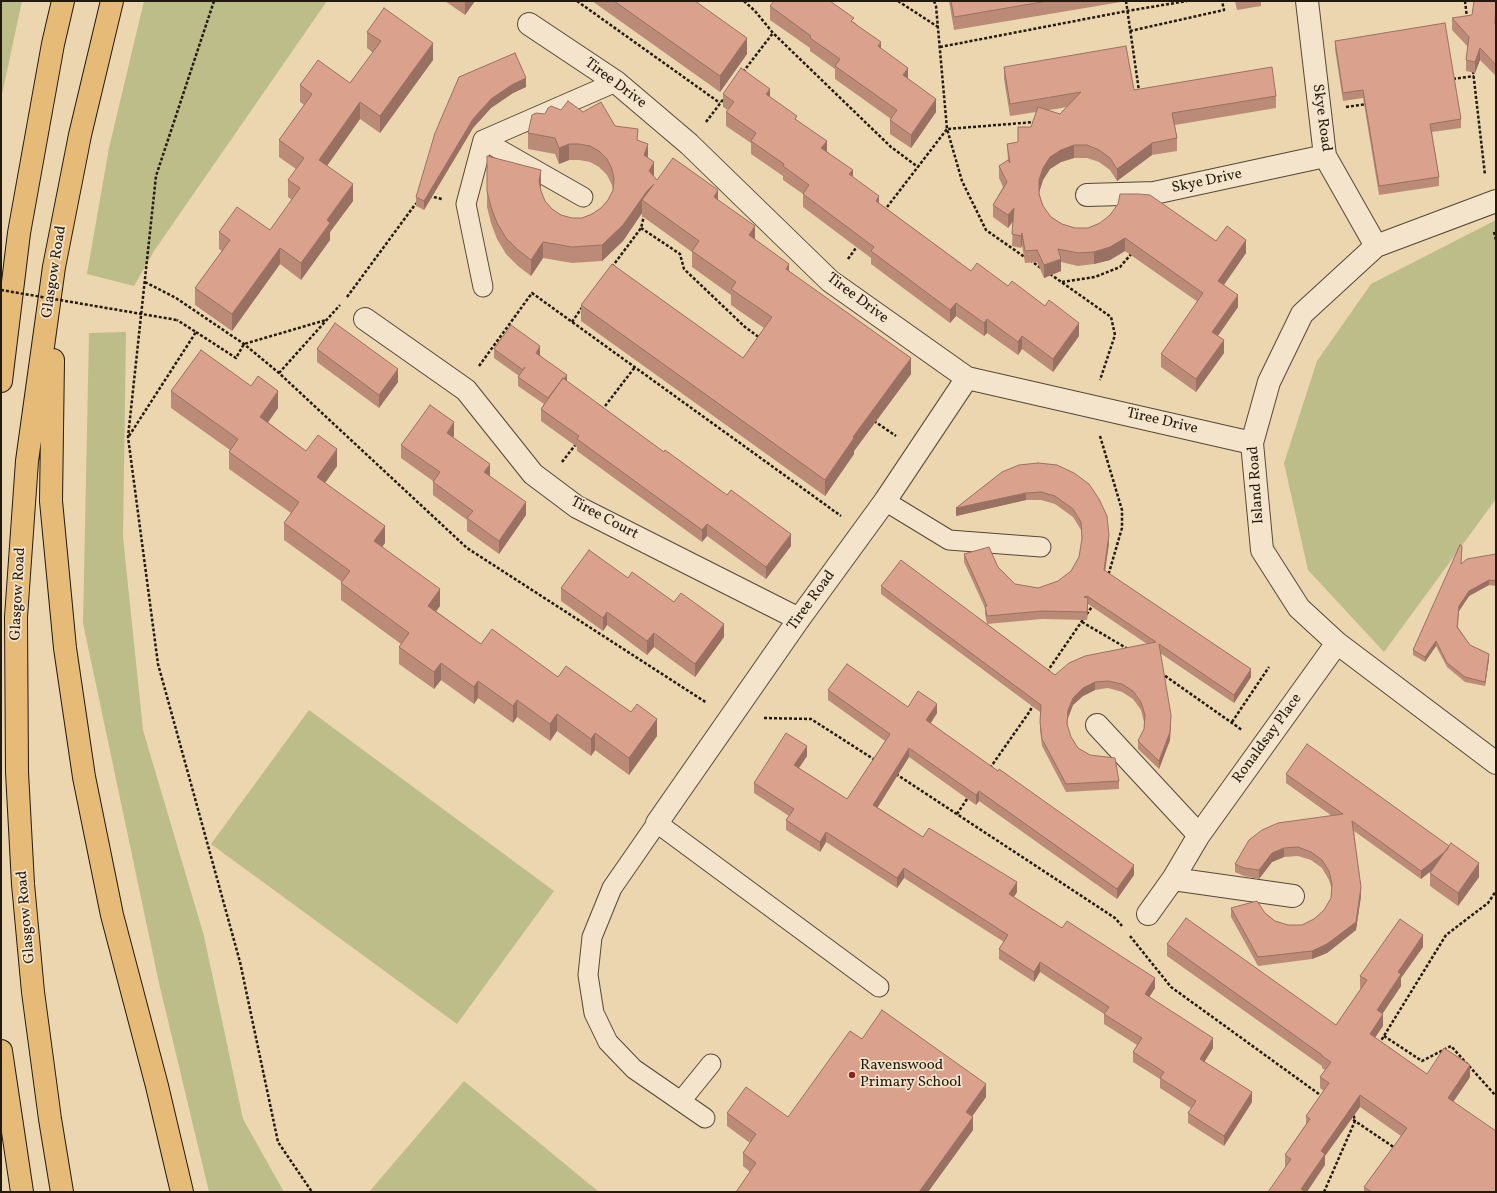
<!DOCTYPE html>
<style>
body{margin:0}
#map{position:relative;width:1497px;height:1193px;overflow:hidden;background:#ecd6af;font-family:Vollkorn,serif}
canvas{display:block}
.frame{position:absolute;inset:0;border:2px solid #23190d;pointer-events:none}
</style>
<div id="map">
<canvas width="1497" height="1193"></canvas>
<div class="frame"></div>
</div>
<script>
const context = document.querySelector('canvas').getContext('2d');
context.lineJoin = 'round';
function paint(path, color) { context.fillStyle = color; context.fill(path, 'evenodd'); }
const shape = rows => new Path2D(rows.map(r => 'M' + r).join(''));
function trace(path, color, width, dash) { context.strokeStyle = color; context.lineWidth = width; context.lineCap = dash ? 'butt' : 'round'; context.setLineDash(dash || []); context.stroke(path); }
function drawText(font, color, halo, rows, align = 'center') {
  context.font = font + ' Vollkorn,serif'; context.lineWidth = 3.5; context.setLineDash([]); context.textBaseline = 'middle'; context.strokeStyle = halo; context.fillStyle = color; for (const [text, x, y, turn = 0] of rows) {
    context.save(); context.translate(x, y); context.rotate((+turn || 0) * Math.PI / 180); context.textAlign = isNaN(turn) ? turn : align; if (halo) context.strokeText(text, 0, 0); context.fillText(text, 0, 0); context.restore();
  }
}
paint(shape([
 [1,1,22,1,1,99],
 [144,1,327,1,154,251,134,286,87,274,109,148],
 [1496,220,1496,499,1384,652,1308,570,1284,463,1317,361,1371,284],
 [126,332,123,537,143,730,204,936,243,1119,284,1192,209,1192,159,983,83,623,89,333],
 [309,710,554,891,457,1024,211,844],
 [464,1081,599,1192,369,1192]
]), '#bcbd88');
const lane = shape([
 [483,140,583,197],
 [483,287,466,204,483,140,616,82],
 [885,501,949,540,1041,547],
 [681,1101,711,1064],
 [705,1118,634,1069,608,1042,594,1013,588,975,592,937,612,888,657,823,879,987]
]);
const street = shape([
 [1307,1,1325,156,1376,246],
 [529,24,616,82,689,144,830,281,967,378,1252,443],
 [1087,195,1154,193,1325,156],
 [1496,201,1376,246,1302,314,1269,382,1252,443,1262,550,1299,608,1337,643,1496,763],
 [365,319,466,390,533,474,577,507,799,619],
 [1097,725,1199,835],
 [657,823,799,619,885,501,967,378],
 [1173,879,1293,896],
 [1148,914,1173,879,1199,835,1337,643]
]);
const primary = shape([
 [53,360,51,501,65,648,84,777,112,915,157,1086,182,1192],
 [1,381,19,233,53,44,63,1],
 [1,1051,22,1192],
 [62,1192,50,1119,33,992,23,884,17,772,16,617,27,461,54,267,80,135,112,1]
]);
trace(lane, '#554836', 21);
trace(street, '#554836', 24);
trace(primary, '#23190d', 24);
trace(shape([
 [214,1,156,176,128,437,158,664,240,962,278,1142,312,1192],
 [577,1,720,103],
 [744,1,755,11,773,33,891,147,918,167],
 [898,1,938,27],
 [934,1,936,6,947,129,1035,122],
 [1126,1,1139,91],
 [1465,1,1467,18],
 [1130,31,1224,10,1222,1],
 [940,47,1127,11,1187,1],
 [1473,71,1485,175],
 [743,72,773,33],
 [1453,79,1474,76],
 [1346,107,1367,104],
 [706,122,725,97],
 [429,196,442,199],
 [884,211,947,129,962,181,986,230,1026,258],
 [641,228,680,254,684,269,745,327,760,338],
 [1494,232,1496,240],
 [848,259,858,245],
 [1030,260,1041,268],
 [612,267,641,228,644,216],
 [1050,274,1111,317,1115,335,1100,380],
 [145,282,176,298,244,344,279,373,467,548,707,703],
 [1062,282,1095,277,1120,267,1132,253],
 [347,297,414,206,418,202],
 [572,322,583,306],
 [196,332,236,358,244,344,326,320],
 [479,366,532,293,841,516],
 [279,373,340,305],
 [602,410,635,367],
 [874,421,896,436],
 [129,436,196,332,177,320],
 [1100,436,1122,510,1122,528,1108,576],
 [562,462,576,444],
 [1082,622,1128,649],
 [1047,672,1093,605],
 [1161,673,1242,730],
 [764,718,811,719,875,760],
 [1232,722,1269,667],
 [990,768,1030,711,1033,704],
 [896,774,1115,918,1122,926],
 [957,814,969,796],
 [1130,936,1171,987,1323,1097],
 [1384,1036,1422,1061,1451,1046,1496,1096],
 [1379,1044,1446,935,1488,903,1496,891],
 [1349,1117,1395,1148],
 [1324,1192,1355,1121,1353,1113]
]), '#23190d', 2.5, [3, 2]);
trace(lane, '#f3e4cb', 19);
trace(street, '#f3e4cb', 22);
trace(primary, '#e6bb78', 22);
trace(shape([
 [1,290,177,320]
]), '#23190d', 2.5, [3, 2]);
paint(shape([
 [445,1,475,1,465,15],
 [592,1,695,1,747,54,720,92],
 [949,1,1127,1,954,30],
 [1235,1,1261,1,1261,6,1237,10],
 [1496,1,1496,76,1480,60,1475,73,1466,71,1466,60,1468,47,1452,30,1452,18,1472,15],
 [770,6,854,22,881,48,908,79,936,112,911,148,890,134,890,120,891,119,835,79,835,69,810,51,810,48,770,20],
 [367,32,433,60,380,133,360,119,327,166,353,201,330,232,330,240,301,280,280,264,232,331,195,305,195,288,222,251,219,249,219,232,270,230,292,200,288,197,288,180,296,169,279,157,279,140,304,105,300,102,300,85,350,83,373,53,367,48],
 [1335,41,1461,119,1461,128,1432,132,1439,177,1439,186,1379,195,1363,98,1343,101,1335,49],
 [1004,67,1134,90,1276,96,1276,108,1175,125,1177,138,1177,151,1152,155,1117,181,1110,170,1099,162,1087,158,1074,158,1061,162,1050,169,1043,180,1039,192,1043,206,1051,217,1062,224,1075,228,1216,241,1246,253,1224,285,1238,307,1218,336,1224,353,1196,392,1161,367,1161,354,1198,302,1125,251,1110,260,1094,264,1078,266,1061,262,1061,271,1044,278,1037,262,1025,263,1022,245,1021,248,1012,246,1013,221,1008,228,993,217,993,205,1003,187,999,178,999,166,1008,160,1007,144,1018,142,1031,127,1036,112,1010,116,1004,79],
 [1066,107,1060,114,1048,110,1056,109],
 [459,77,526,87,513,93,491,108,473,128,424,210,416,206,416,197],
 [723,94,770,97,797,120,827,151,879,203,971,271,1008,286,1079,336,1053,372,1022,349,1018,355,987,333,984,336,956,316,950,323,871,264,871,258,803,207,803,194,783,180,783,176,751,154,751,143,726,126,726,112,728,110,723,107],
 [561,110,583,112,615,126,638,140,648,157,654,177,657,180,718,200,755,239,789,271,911,374,854,451,854,454,825,496,581,321,581,305,743,358,764,328,731,305,731,295,692,267,692,252,642,216,642,213,623,241,602,261,572,263,543,258,531,276,518,266,506,254,497,239,491,223,487,207,487,156,541,186,541,191,545,201,552,209,561,215,572,218,582,218,592,214,601,208,608,200,613,190,612,185,607,175,599,167,590,162,579,160,569,160,559,164,555,154,528,149,528,133,545,114],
 [317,349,398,382,379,408,317,362],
 [494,349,540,355,567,381,791,546,766,579,707,536,702,542,577,451,577,447,541,421,541,409,544,404,518,386,518,377,519,376,494,358],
 [171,391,278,408,268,422,306,451,337,466,325,483,385,543,382,547,440,606,436,611,481,644,558,677,657,736,629,775,595,750,591,756,557,731,550,741,517,717,513,723,478,698,474,704,441,680,434,689,399,664,399,647,401,644,341,600,341,583,342,582,284,540,284,523,291,513,229,469,229,452,230,450,171,408],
 [454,436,453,437,490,476,526,515,499,554,467,531,467,520,433,495,433,481,401,458,401,445],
 [1038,463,1109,543,1105,571,1251,677,1234,703,1160,653,1171,722,1170,740,1159,769,1138,749,1138,741,1144,729,1144,722,1141,710,1133,699,1122,692,1108,688,1095,690,1083,696,1073,705,1068,718,1067,725,1071,737,1078,748,1119,781,1119,789,1066,792,1042,746,1040,730,1040,712,881,594,881,586,987,624,985,614,985,608,964,562,964,554,998,567,1015,584,1038,588,1058,581,1071,571,1079,557,1082,541,1081,530,1073,517,1055,504,1041,500,1026,500,956,516],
 [1088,604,1147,644,1055,675,987,624,1042,619,1087,620],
 [1496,554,1496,586,1489,585,1469,596,1459,611,1458,627,1470,645,1489,659,1485,686,1465,682,1447,667,1436,646,1425,662,1413,655,1413,650,1462,564],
 [628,578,674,602,724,637,695,677,654,647,647,655,607,625,603,631,561,601,561,588],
 [828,690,937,713,931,723,1134,875,1117,899,979,801,976,805,909,757,877,807,923,837,1017,892,1014,897,1155,988,1149,997,1213,1048,1204,1062,1252,1102,1224,1146,1188,1123,1188,1113,1191,1108,1160,1088,1160,1079,1133,1062,1133,1052,1137,1045,1104,1024,1104,1014,1040,972,1034,982,999,959,999,949,1004,942,904,878,897,888,826,842,820,852,786,830,786,820,789,816,754,793,754,783,807,756,799,768,847,799,885,741,828,700],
 [1286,774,1479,877,1458,906,1430,886,1430,873,1433,869,1421,879,1354,831,1361,896,1356,930,1327,953,1312,959,1258,966,1231,917,1231,908,1265,913,1275,921,1288,925,1302,925,1314,919,1324,910,1331,898,1332,890,1329,880,1322,868,1311,860,1298,856,1284,857,1272,862,1259,879,1244,876,1235,872,1235,864,1332,816,1286,783],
 [1167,944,1336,1025,1361,988,1360,988,1360,976,1423,947,1401,978,1401,986,1382,1014,1383,1026,1375,1037,1427,1074,1470,1077,1454,1101,1496,1192,1364,1192,1364,1187,1401,1136,1360,1107,1325,1156,1325,1165,1285,1167,1285,1155,1306,1124,1306,1116,1324,1091,1320,1088,1320,1077,1325,1070,1322,1068,1322,1066,1167,956],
 [862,1039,986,1097,972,1116,973,1130,928,1192,736,1192,750,1172,743,1166,743,1153,750,1143,727,1126,727,1113,788,1117]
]), '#bb8b78');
paint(shape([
 [465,1,475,1,465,15],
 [747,38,747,54,720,92,720,76],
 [881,42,881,55,878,46],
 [433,43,433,60,380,133,380,116],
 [1480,48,1480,60,1475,73,1475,62],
 [908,68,908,81,903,75],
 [526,78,526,87,513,93,491,108,473,128,424,210,424,201,473,119,491,99,513,84],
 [770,89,770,102,766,94],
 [936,99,936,112,911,148,911,135],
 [360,102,360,119,319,177,319,160],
 [827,141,827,154,821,148],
 [1152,143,1152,155,1117,181,1117,169],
 [569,144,569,160,559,164,559,148],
 [648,144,648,160,644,155],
 [1074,145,1074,158,1061,162,1050,169,1043,180,1039,193,1039,180,1043,168,1050,157,1061,150],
 [654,162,654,178,649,171],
 [541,170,541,186,539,196,539,181],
 [853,170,853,183,849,174],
 [353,184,353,201,330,232,330,240,301,280,301,263,327,220],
 [654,184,642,200,642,213,623,241,602,261,602,245,647,191],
 [718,190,718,206,714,197],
 [879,196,879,209,876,201],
 [1014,208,1014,220,1008,228,1008,215],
 [755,226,755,242,749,235],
 [1022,233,1022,245,1021,248,1021,236],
 [1125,238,1125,251,1110,260,1094,264,1094,252],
 [1246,240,1246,253,1218,293,1218,281],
 [543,242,543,258,531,276,531,260],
 [280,248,280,264,232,331,232,314],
 [1061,259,1061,271,1044,278,1044,265],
 [789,264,789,280,786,269],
 [1238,295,1238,307,1212,344,1212,332],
 [956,303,956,316,950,323,950,310],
 [987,319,987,333,984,336,984,323],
 [1079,323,1079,336,1053,372,1053,359],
 [1022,336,1022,349,1018,355,1018,342],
 [1224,340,1224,353,1196,392,1196,379],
 [540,346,540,355,536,361,536,353],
 [911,358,911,374,854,451,854,454,825,496,825,480,853,437],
 [398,369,398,382,379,408,379,395],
 [567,375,567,384,549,399],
 [278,391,278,408,260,434,260,417],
 [454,422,454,436,447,446,447,433],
 [337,449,337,466,317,494,317,477],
 [490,464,490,477,484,472],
 [1026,493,1026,500,956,516,956,508],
 [526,502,526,515,499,554,499,541],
 [707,524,707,536,702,542,702,530],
 [385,526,385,543,374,558,374,541],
 [791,534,791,546,766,579,766,567],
 [1109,535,1109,543,1104,578,1104,570],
 [1489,580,1489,585,1469,596,1459,611,1459,606,1469,591],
 [440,589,440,606,428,622,428,606],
 [1088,598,1088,606,1087,620,1087,612],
 [607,612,607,625,603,631,603,618],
 [724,624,724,637,695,677,695,664],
 [654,633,654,647,647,655,647,641],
 [1436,641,1436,646,1425,662,1425,657],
 [1489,654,1489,659,1485,686,1485,682],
 [441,663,441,680,434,689,434,672],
 [1251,669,1251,677,1234,703,1234,695],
 [478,681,478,698,474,704,474,687],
 [1095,682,1095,690,1083,696,1073,705,1068,718,1067,731,1068,710,1073,698,1083,688],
 [517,700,517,717,513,723,513,706],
 [937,704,937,713,926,730,926,720],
 [557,714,557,731,550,741,550,724],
 [1171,715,1170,740,1159,769,1159,761],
 [657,719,657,736,629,775,629,758],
 [595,733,595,750,591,756,591,739],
 [807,746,807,756,794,775,794,765],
 [909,748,909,757,873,815,873,805],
 [979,791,979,801,976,805,976,795],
 [826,832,826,842,820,852,820,842],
 [1450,847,1450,856,1421,879,1421,871],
 [1284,848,1284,857,1272,862,1259,879,1259,870,1272,853],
 [1479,863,1479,877,1458,906,1458,893],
 [1134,865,1134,875,1117,899,1117,889],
 [904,868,904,878,897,888,897,878],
 [1017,882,1017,892,1009,904,1009,894],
 [1361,887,1361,896,1356,930,1327,953,1312,959,1312,951],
 [1423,935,1423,947,1401,978,1401,986,1377,1022,1377,1010,1398,972],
 [1040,962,1040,972,1034,982,1034,972],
 [1155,978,1155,988,1145,1004,1145,994],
 [1383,1014,1383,1026,1370,1045,1370,1034],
 [1213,1038,1213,1048,1200,1069,1200,1059],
 [1470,1065,1470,1077,1448,1109,1448,1098],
 [986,1084,986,1097,966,1125,966,1112],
 [1252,1092,1252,1102,1224,1146,1224,1136],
 [1360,1095,1360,1107,1325,1156,1325,1165,1307,1192,1301,1192,1301,1189,1321,1151],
 [973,1117,973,1130,928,1192,919,1192]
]), '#997162');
const building = shape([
 [614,1,695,1,747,38,720,76,614,1],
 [774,1,830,1,854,18,851,21,881,42,878,46,908,68,903,75,936,99,911,135,890,120,897,110,835,66,840,59,810,38,811,36,770,6,774,1],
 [951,1,1048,1,954,17,951,1],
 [1474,1,1496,1,1495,23,1496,26,1496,65,1480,48,1475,62,1466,60,1469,37,1452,18,1472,15,1474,1],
 [384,8,433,43,380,116,360,102,319,160,353,184,327,220,330,223,301,263,280,248,232,314,195,288,230,240,219,232,237,207,270,230,300,188,288,180,304,158,279,140,312,94,300,85,318,60,350,83,381,41,367,32,384,8],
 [1445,23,1461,119,1430,124,1439,177,1379,186,1363,90,1343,93,1335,41,1445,23],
 [1126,46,1134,90,1272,67,1276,96,1172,113,1177,138,1152,143,1117,169,1110,158,1099,150,1087,145,1074,145,1061,150,1050,157,1043,168,1039,180,1039,194,1043,206,1051,217,1062,224,1075,228,1088,228,1100,223,1110,215,1118,204,1120,194,1138,194,1150,195,1216,241,1227,226,1246,240,1218,281,1238,295,1212,332,1224,340,1196,379,1161,354,1203,293,1125,238,1110,247,1094,252,1078,253,1058,249,1061,259,1044,265,1037,250,1025,251,1022,233,1021,236,1012,234,1014,208,1008,215,993,205,1007,182,999,166,1008,160,1010,163,1007,144,1018,142,1018,127,1031,127,1038,107,1060,114,1081,92,1010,104,1004,67,1126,46],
 [515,53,526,78,513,84,491,99,473,119,424,201,416,197,435,133,459,77,515,53],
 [741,68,770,89,766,94,797,116,795,119,827,141,821,148,853,170,849,174,879,196,876,201,971,271,977,263,1008,286,1012,281,1045,306,1049,300,1079,323,1053,359,1022,336,1018,342,987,319,984,323,956,303,950,310,871,251,874,247,803,194,809,185,783,166,784,164,751,141,756,133,726,112,734,102,723,94,741,68],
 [568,101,583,112,601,102,615,126,638,129,637,140,648,144,644,155,654,162,649,171,657,180,673,158,690,170,718,190,714,197,755,226,749,235,789,264,786,269,911,358,853,437,854,438,825,480,581,305,612,264,743,358,772,317,731,289,736,282,692,251,699,241,642,200,654,184,647,191,623,225,602,245,572,247,543,242,531,260,518,250,506,238,497,223,491,207,487,191,487,156,541,170,539,181,541,191,545,201,552,209,561,215,572,218,582,218,592,214,601,208,608,200,613,190,614,179,612,169,607,159,599,151,590,146,579,144,569,144,559,148,555,138,528,133,532,115,536,113,545,114,548,108,551,106,561,110,568,101],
 [335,323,398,369,379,395,317,349,335,323],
 [511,325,540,346,536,353,567,375,564,379,563,378,548,398,518,377,525,367,523,370,494,349,511,325],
 [201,350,251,386,258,376,278,391,260,417,306,451,318,435,337,449,317,477,385,526,374,541,440,589,428,606,481,644,492,629,558,677,566,666,631,712,637,704,657,719,629,758,595,733,591,739,557,714,550,724,517,700,513,706,478,681,474,687,441,663,434,672,399,647,409,633,341,583,350,571,284,523,299,502,229,452,238,439,171,391,201,350],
 [563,378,664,452,665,450,727,495,731,490,791,534,766,567,707,524,702,530,577,439,579,436,541,409,563,378],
 [430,405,454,422,447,433,490,464,484,472,526,502,499,541,467,518,473,511,433,482,440,472,401,445,430,405],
 [1038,463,1057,465,1074,473,1089,484,1099,499,1107,516,1109,535,1104,570,1251,669,1234,695,1159,644,1171,715,1170,732,1159,761,1138,741,1144,729,1145,715,1141,702,1133,691,1122,684,1108,681,1095,682,1083,688,1073,698,1068,710,1067,724,1071,737,1078,748,1090,755,1115,758,1119,781,1066,784,1042,739,1040,722,1041,705,881,586,901,560,1055,675,1069,663,1085,656,1156,642,1087,596,1084,597,1088,598,1087,612,1042,611,987,616,985,606,987,606,964,554,989,547,998,567,1015,584,1038,588,1058,581,1071,571,1079,557,1082,538,1081,522,1073,509,1055,496,1041,492,1026,493,956,508,1002,472,1019,465,1038,463],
 [1460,545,1462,546,1461,564,1467,559,1496,554,1496,581,1489,580,1469,591,1459,606,1457,627,1470,645,1489,654,1485,682,1465,677,1447,663,1436,641,1425,657,1413,650,1460,545],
 [589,550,628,578,632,572,674,602,681,593,724,624,695,664,654,633,647,641,607,612,603,618,561,588,589,550],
 [847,664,908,707,918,691,937,704,926,720,998,771,999,769,1134,865,1117,889,979,791,976,795,909,748,873,805,923,837,929,828,1017,882,1009,894,1062,928,1067,921,1155,978,1145,994,1213,1038,1200,1059,1252,1092,1224,1136,1188,1113,1196,1101,1160,1078,1164,1072,1133,1052,1142,1038,1104,1014,1109,1007,1040,962,1034,972,999,949,1008,935,904,868,897,878,826,832,820,842,786,820,794,809,754,783,786,733,807,746,794,765,847,799,890,734,828,690,847,664],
 [1307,744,1449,846,1447,850,1421,871,1352,821,1361,887,1356,922,1327,944,1312,951,1258,957,1231,908,1257,901,1265,913,1275,921,1288,925,1302,925,1314,919,1324,910,1331,898,1332,884,1329,871,1322,860,1311,852,1298,847,1284,848,1272,853,1259,870,1244,868,1235,864,1249,840,1262,830,1278,823,1343,814,1286,774,1307,744],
 [1451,843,1479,863,1458,893,1430,873,1451,843],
 [1186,918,1336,1025,1367,980,1360,976,1400,919,1423,935,1398,972,1401,974,1377,1010,1383,1014,1370,1034,1427,1074,1444,1048,1470,1065,1448,1098,1496,1131,1496,1192,1372,1192,1364,1187,1407,1128,1360,1095,1321,1151,1325,1154,1301,1189,1305,1192,1268,1192,1291,1159,1285,1155,1310,1119,1306,1116,1329,1083,1320,1077,1331,1062,1322,1056,1322,1055,1167,944,1186,918],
 [882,1010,986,1084,966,1112,973,1117,919,1192,736,1192,756,1163,743,1153,756,1134,727,1113,746,1087,788,1117,850,1031,862,1039,882,1010]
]);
paint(building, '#daa28c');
trace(building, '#997162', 1);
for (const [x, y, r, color] of [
 [852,1075,4,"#8f2418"]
]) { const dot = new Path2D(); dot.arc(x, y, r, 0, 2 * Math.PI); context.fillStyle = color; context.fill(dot); trace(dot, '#f3e4cb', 1.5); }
drawText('15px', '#23190d', '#f3e4cb', [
 ["Tiree Drive",615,84,37],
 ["Skye Road",1321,118,82],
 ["Skye Drive",1207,182,-12],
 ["Glasgow Road",55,272,-81],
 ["Tiree Drive",857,299,37],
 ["Tiree Drive",1162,422,13],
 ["Island Road",1257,485,-94],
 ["Tiree Court",604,519,28],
 ["Glasgow Road",19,594,-87],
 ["Tiree Road",812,601,-54],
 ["Ronaldsay Place",1268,739,-54],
 ["Glasgow Road",27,917,-95]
]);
drawText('15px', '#23190d', '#f3e4cb', [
 ["Ravenswood",860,1066],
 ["Primary School",860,1083]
], 'left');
</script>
